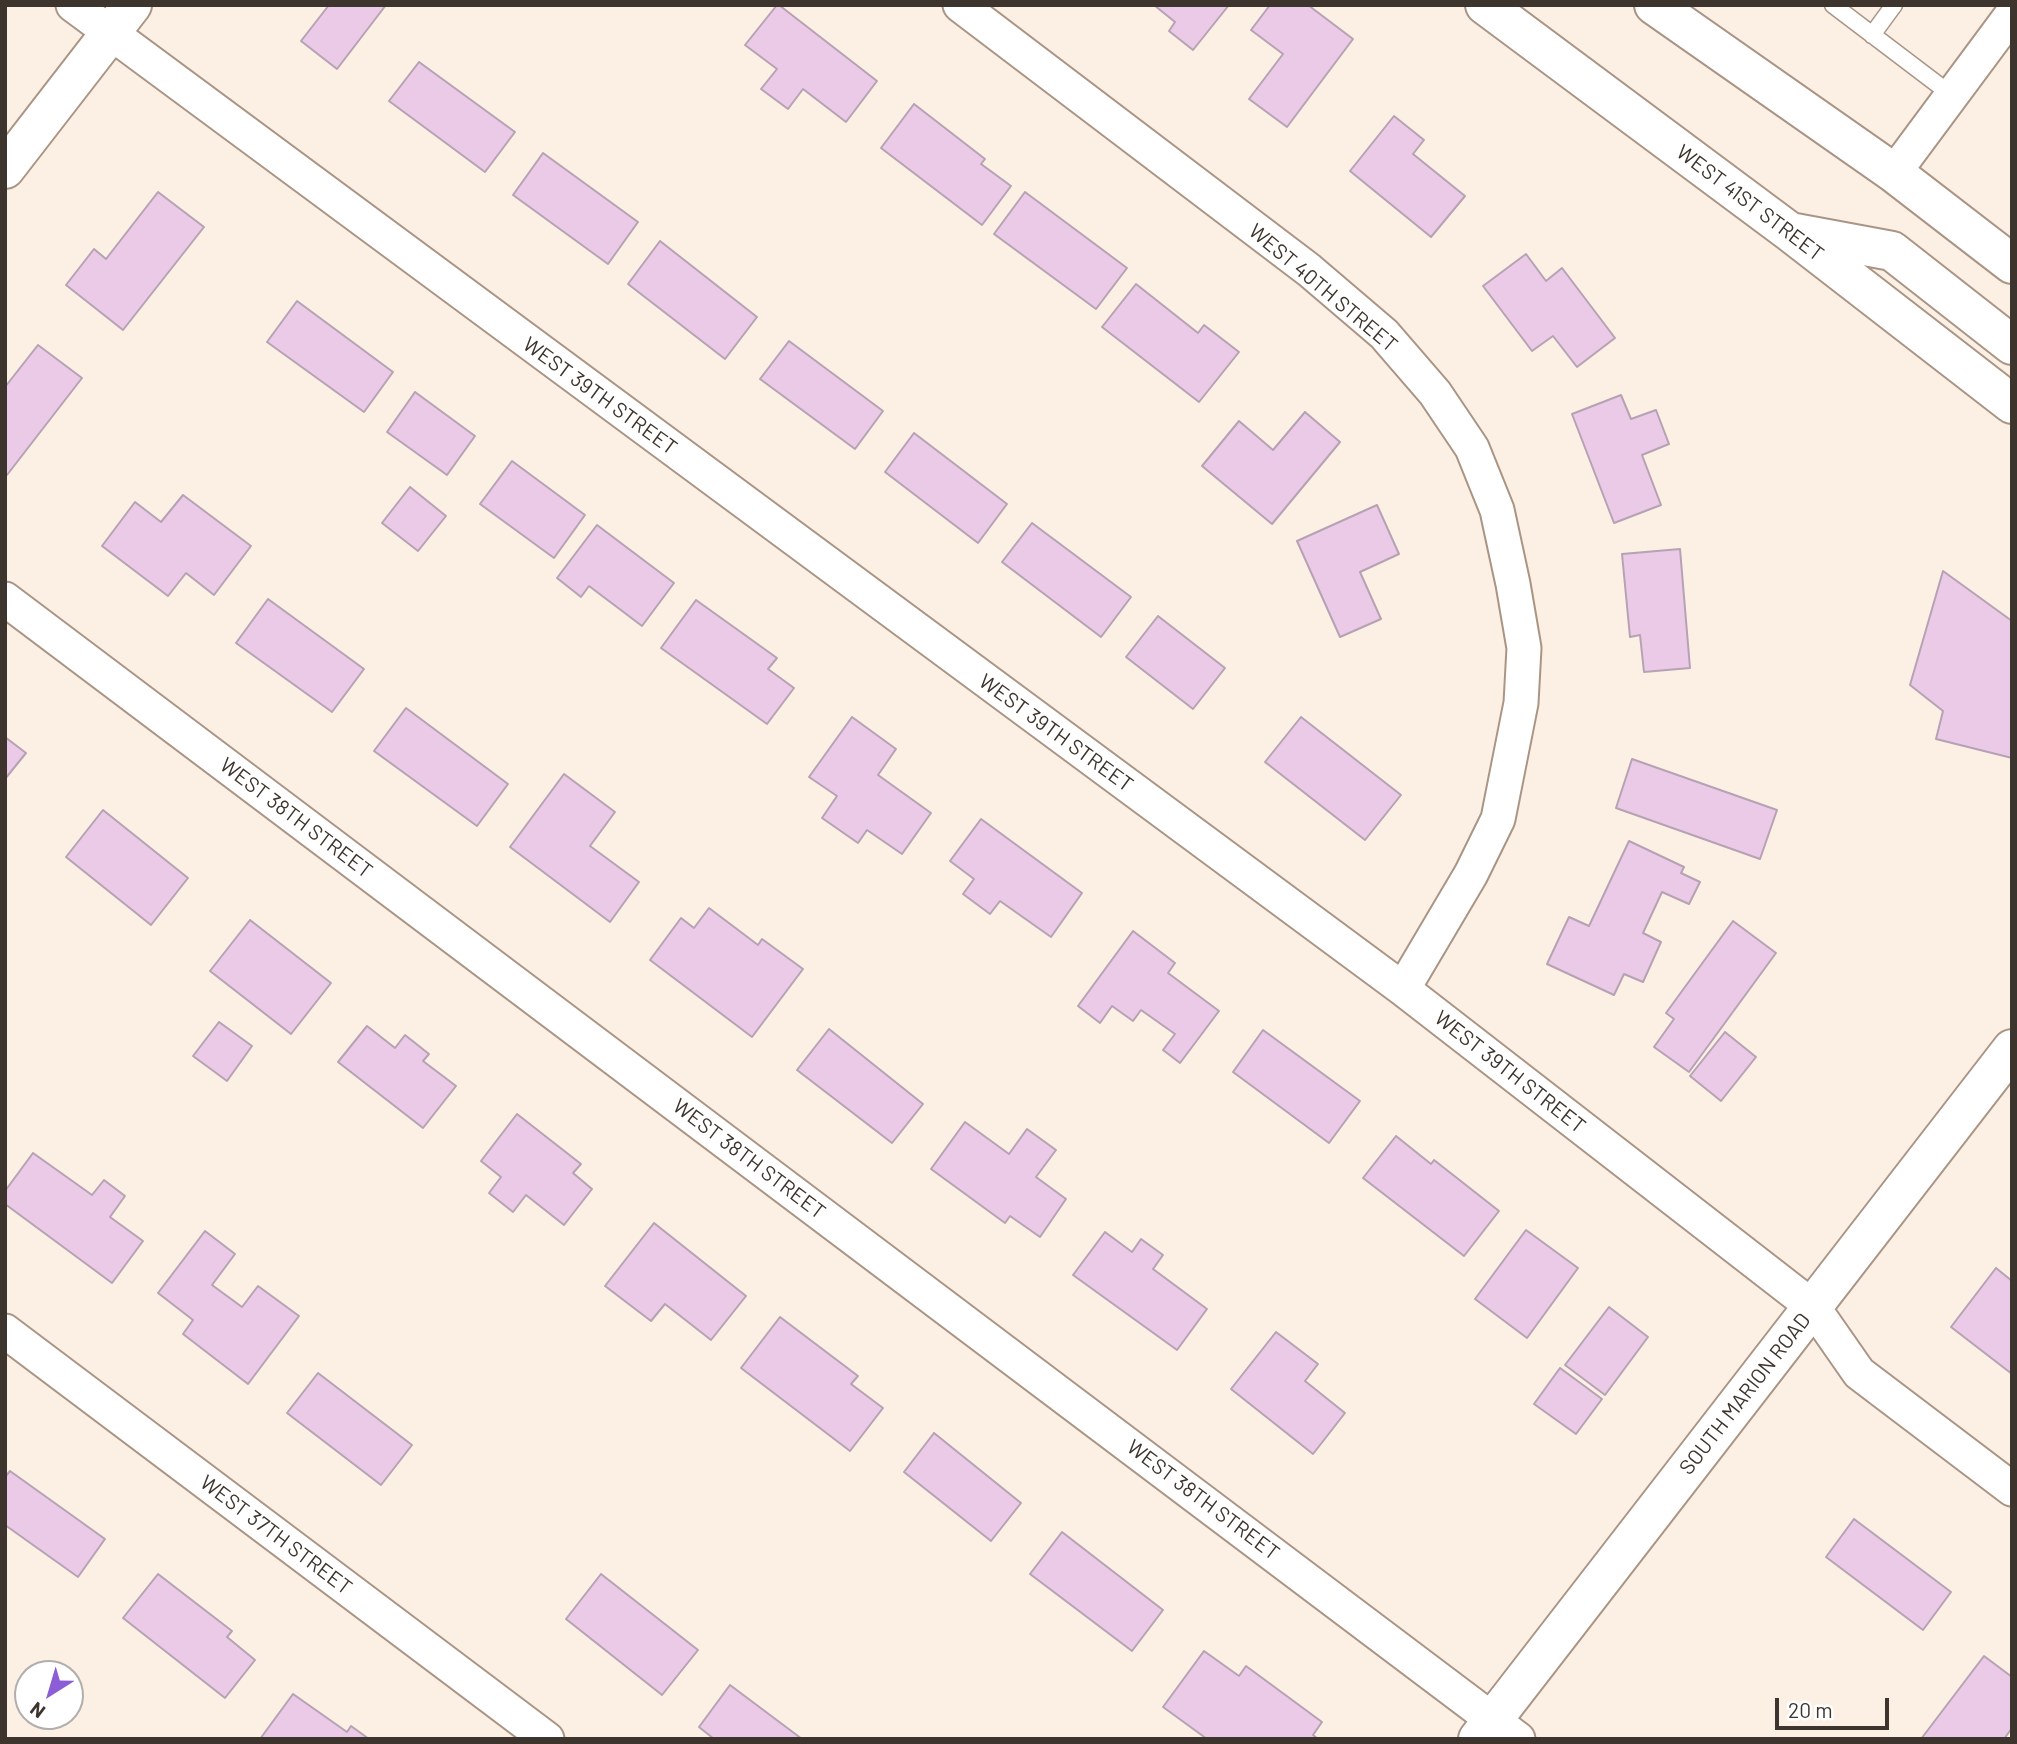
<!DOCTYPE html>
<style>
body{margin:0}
#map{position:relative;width:2017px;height:1744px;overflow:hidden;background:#fcefe4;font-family:Barlow,sans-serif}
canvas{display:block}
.frame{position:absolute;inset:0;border:7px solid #3d342d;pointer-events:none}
.north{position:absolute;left:14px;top:1660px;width:70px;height:70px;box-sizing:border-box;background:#fff;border:2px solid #b1aeab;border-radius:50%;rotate:217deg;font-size:19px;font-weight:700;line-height:28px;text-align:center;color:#3d342d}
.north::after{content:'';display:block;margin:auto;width:24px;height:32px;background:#8b5dd6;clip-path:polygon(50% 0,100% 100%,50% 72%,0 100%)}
.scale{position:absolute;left:1775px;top:1698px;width:114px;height:32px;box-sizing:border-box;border:4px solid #3d342d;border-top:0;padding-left:9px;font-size:21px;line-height:24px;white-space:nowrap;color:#3d342d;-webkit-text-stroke:5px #fff;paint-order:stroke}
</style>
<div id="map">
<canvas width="2017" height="1744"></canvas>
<div class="frame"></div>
<div class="north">N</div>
<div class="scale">20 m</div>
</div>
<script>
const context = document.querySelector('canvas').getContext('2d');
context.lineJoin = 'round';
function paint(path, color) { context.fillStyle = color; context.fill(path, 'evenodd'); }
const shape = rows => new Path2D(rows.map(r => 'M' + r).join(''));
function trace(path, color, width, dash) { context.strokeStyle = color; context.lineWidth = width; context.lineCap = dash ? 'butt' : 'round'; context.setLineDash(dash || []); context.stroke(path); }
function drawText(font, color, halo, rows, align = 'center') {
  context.font = font + ' Barlow,sans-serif'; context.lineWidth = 7; context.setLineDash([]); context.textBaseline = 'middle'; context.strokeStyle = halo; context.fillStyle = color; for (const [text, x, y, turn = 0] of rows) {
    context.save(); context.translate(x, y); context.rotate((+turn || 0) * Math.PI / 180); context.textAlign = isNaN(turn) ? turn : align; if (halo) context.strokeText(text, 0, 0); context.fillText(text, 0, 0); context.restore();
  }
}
const building = shape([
 [329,5,386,5,337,69,301,41,329,5],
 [777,5,779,5,877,81,846,122,803,89,788,109,761,89,777,69,745,45,777,5],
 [1154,5,1229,5,1193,50,1169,31,1175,22,1154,5],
 [1270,5,1308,5,1353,39,1287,127,1249,99,1283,54,1251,30,1270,5],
 [419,62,515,132,485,172,389,101,419,62],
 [914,104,985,159,981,164,1011,186,982,225,881,148,914,104],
 [1394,116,1424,140,1413,154,1465,196,1431,237,1350,171,1394,116],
 [543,153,638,222,608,264,513,195,543,153],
 [158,192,204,227,123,330,66,285,94,249,106,259,158,192],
 [1025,192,1127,268,1096,309,994,234,1025,192],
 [660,241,757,317,725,359,628,284,660,241],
 [1526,254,1546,281,1562,268,1615,338,1577,367,1553,336,1532,351,1483,286,1526,254],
 [1136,284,1198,333,1204,325,1239,352,1199,402,1102,327,1136,284],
 [297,301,393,372,364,412,267,342,297,301],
 [789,341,883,411,855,449,760,379,789,341],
 [38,345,82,378,7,475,5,474,5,387,38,345],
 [415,392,475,436,447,475,387,432,415,392],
 [1621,395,1631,419,1656,410,1669,444,1642,455,1661,505,1614,523,1572,414,1621,395],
 [1305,412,1340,442,1272,524,1202,466,1239,421,1273,450,1305,412],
 [914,433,1007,504,978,543,885,472,914,433],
 [512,461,585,515,554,558,480,504,512,461],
 [410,487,446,516,418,551,382,523,410,487],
 [183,495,251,546,214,595,186,573,168,596,102,546,135,502,161,522,183,495],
 [1377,505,1399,554,1360,572,1381,619,1340,637,1297,541,1377,505],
 [1032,523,1131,597,1101,637,1002,562,1032,523],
 [597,525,674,583,642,626,589,586,581,597,557,578,597,525],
 [1680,549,1690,668,1644,672,1640,635,1630,637,1622,554,1680,549],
 [1943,571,2012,621,2012,758,1936,739,1943,711,1910,685,1943,571],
 [268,599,364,669,332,712,236,643,268,599],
 [696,600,777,658,768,669,794,688,767,724,661,648,696,600],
 [1158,616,1225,668,1193,709,1126,657,1158,616],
 [406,708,508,784,477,826,374,751,406,708],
 [852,717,896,749,878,775,931,813,902,854,867,830,858,843,822,818,837,796,809,777,852,717],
 [1301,717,1401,795,1365,840,1265,762,1301,717],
 [5,737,26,753,5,779,5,737],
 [1632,759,1777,810,1760,859,1616,808,1632,759],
 [564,774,615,812,590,846,639,882,610,922,510,847,564,774],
 [103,810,188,878,151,925,66,857,103,810],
 [981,819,1082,893,1051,937,1000,901,990,914,963,894,974,879,950,861,981,819],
 [1629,841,1684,867,1681,873,1700,882,1689,904,1662,892,1643,933,1661,942,1643,982,1624,974,1614,995,1547,964,1569,917,1589,926,1629,841],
 [709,908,758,945,762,939,803,969,752,1037,650,960,681,918,694,928,709,908],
 [250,920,331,983,291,1034,210,971,250,920],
 [1733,921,1776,953,1689,1072,1654,1047,1674,1019,1666,1013,1733,921],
 [1133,931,1175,963,1168,973,1219,1011,1180,1063,1163,1050,1175,1034,1141,1010,1133,1021,1112,1006,1100,1023,1078,1006,1133,931],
 [219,1022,252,1046,227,1081,193,1056,219,1022],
 [367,1026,395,1048,405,1035,429,1054,423,1061,456,1086,423,1128,338,1062,367,1026],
 [829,1029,923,1104,892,1143,797,1070,829,1029],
 [1263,1030,1360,1101,1329,1143,1233,1072,1263,1030],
 [1725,1032,1756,1057,1721,1101,1690,1076,1725,1032],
 [517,1114,581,1164,573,1173,592,1189,564,1225,526,1195,513,1212,489,1193,501,1177,481,1161,517,1114],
 [965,1122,1009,1154,1027,1129,1056,1150,1036,1177,1066,1199,1040,1237,1010,1216,1005,1223,931,1169,965,1122],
 [1396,1136,1431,1164,1434,1160,1499,1211,1464,1256,1363,1178,1396,1136],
 [33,1153,92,1195,104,1180,125,1196,110,1217,143,1241,112,1283,5,1204,5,1191,33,1153],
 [654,1223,746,1296,711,1340,665,1304,651,1321,605,1286,654,1223],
 [1526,1230,1578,1268,1527,1338,1475,1299,1526,1230],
 [205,1231,235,1254,212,1285,242,1307,258,1286,299,1316,248,1384,183,1334,193,1320,158,1293,205,1231],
 [1105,1232,1132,1252,1141,1239,1163,1255,1153,1269,1207,1309,1177,1350,1073,1275,1105,1232],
 [1996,1268,2012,1281,2012,1374,1951,1327,1996,1268],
 [1609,1307,1648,1337,1605,1395,1565,1365,1609,1307],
 [780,1317,858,1376,851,1384,883,1408,850,1451,741,1368,780,1317],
 [1276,1332,1318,1364,1305,1381,1345,1413,1313,1454,1231,1389,1276,1332],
 [1560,1368,1602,1399,1576,1434,1534,1404,1560,1368],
 [318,1373,412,1445,381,1485,287,1413,318,1373],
 [934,1433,1021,1503,991,1541,904,1472,934,1433],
 [10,1471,105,1539,78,1577,5,1525,5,1477,10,1471],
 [1854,1519,1951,1592,1923,1630,1826,1557,1854,1519],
 [1062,1532,1163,1610,1132,1651,1030,1574,1062,1532],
 [158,1574,232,1631,227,1637,255,1660,225,1698,123,1618,158,1574],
 [601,1574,698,1650,662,1695,566,1619,601,1574],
 [1204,1651,1239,1676,1246,1666,1322,1722,1313,1735,1318,1739,1207,1739,1163,1707,1204,1651],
 [1984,1656,2012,1677,2012,1728,2004,1739,1921,1739,1984,1656],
 [730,1685,802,1739,714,1739,699,1727,730,1685],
 [293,1694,347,1732,351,1726,369,1739,260,1739,293,1694]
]);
paint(building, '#ebcae8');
trace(building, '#b5a2b3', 2);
const service = shape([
 [1833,5,1953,96],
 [1872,35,1894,5]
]);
const minor = shape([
 [73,5,1403,989,1813,1307,1859,1373,2012,1489],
 [960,5,1309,270,1384,334,1435,393,1472,448,1497,510,1513,584,1524,648,1521,703,1498,819,1471,874,1403,989],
 [1894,173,2012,14],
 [5,599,1518,1739],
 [5,1331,547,1739]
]);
const tertiary = shape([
 [5,169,132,5]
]);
const secondary = shape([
 [1485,5,1790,232,2012,404],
 [1654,5,1894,173,2012,264],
 [1795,233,1892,251,2012,345],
 [1478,1739,2012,1049]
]);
trace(service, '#aa9585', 19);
trace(minor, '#aa9585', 37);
trace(tertiary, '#aa9585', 42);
trace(secondary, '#aa9585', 42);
trace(service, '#fff', 16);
trace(minor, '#fff', 33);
trace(tertiary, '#fff', 38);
trace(secondary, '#fff', 38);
drawText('21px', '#3d342d', '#fff', [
 ["WEST 41ST STREET",1750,203,37],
 ["WEST 40TH STREET",1323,288,40],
 ["WEST 39TH STREET",600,396,36],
 ["WEST 39TH STREET",1056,733,36],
 ["WEST 38TH STREET",296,818,37],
 ["WEST 39TH STREET",1510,1072,38],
 ["WEST 38TH STREET",749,1159,37],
 ["SOUTH MARION ROAD",1745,1394,-52],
 ["WEST 38TH STREET",1203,1500,37],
 ["WEST 37TH STREET",276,1535,37]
]);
</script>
